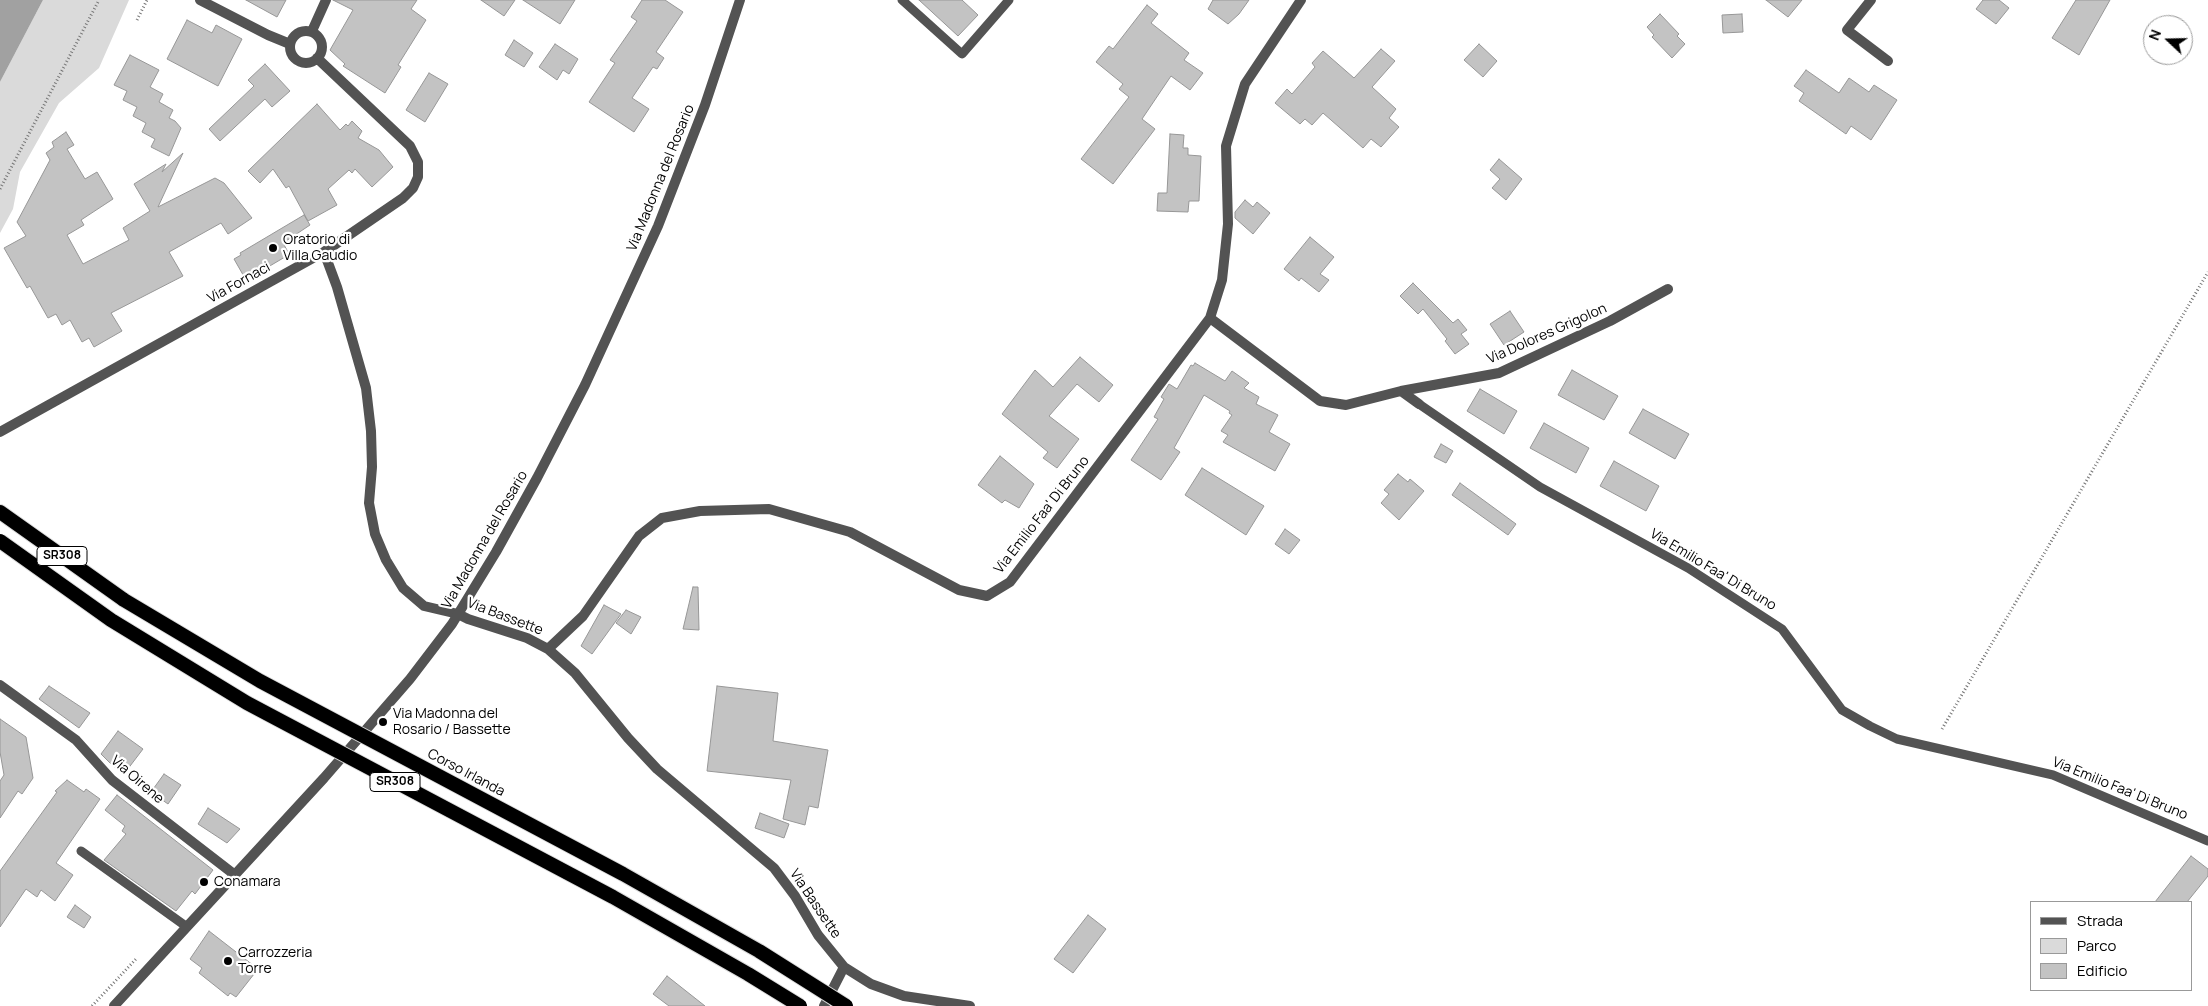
<!DOCTYPE html>
<style>
body{margin:0}
#map{position:relative;width:2208px;height:1006px;overflow:hidden;background:#fff;font-family:Manrope,sans-serif}
canvas{display:block}
.legend{position:absolute;left:2030px;top:901px;width:162px;height:90px;box-sizing:border-box;background:#fff;border:1px solid #999;margin:0;padding:6px 9px;list-style:none;font-size:15px;color:#000}
.legend li{display:flex;align-items:center;gap:10px;height:25px}
.legend b{width:25px;border:1px solid #999}
.north{position:absolute;left:2143px;top:15px;width:50px;height:50px;box-sizing:border-box;background:#fff;border:1px solid #999;border-radius:50%;rotate:291deg;font-size:14px;font-weight:700;line-height:20px;text-align:center;color:#000}
.north::after{content:'';display:block;margin:auto;width:18px;height:22px;background:#000;clip-path:polygon(50% 0,100% 100%,50% 72%,0 100%)}
</style>
<div id="map">
<canvas width="2208" height="1006"></canvas>
<ul class="legend">
<li><b style="height:6px;background:#535353"></b>Strada</li>
<li><b style="height:14px;background:#dadada"></b>Parco</li>
<li><b style="height:14px;background:#c3c3c3"></b>Edificio</li>
</ul>
<div class="north">N</div>
</div>
<script>
const context = document.querySelector('canvas').getContext('2d');
context.lineJoin = 'round';
function paint(path, color) { context.fillStyle = color; context.fill(path, 'evenodd'); }
const shape = rows => new Path2D(rows.map(r => 'M' + r).join(''));
function trace(path, color, width, dash) { context.strokeStyle = color; context.lineWidth = width; context.lineCap = dash ? 'butt' : 'round'; context.setLineDash(dash || []); context.stroke(path); }
function drawText(font, color, halo, rows, align = 'center') {
  context.font = font + ' Manrope,sans-serif'; context.lineWidth = 4.5; context.setLineDash([]); context.textBaseline = 'middle'; context.strokeStyle = halo; context.fillStyle = color; for (const [text, x, y, turn = 0] of rows) {
    context.save(); context.translate(x, y); context.rotate((+turn || 0) * Math.PI / 180); context.textAlign = isNaN(turn) ? turn : align; if (halo) context.strokeText(text, 0, 0); context.fillText(text, 0, 0); context.restore();
  }
}
paint(shape([
 [43,0,129,0,99,68,59,103,20,172,13,209,0,233,0,82]
]), '#dadada');
paint(shape([
 [0,0,43,0,0,82]
]), '#a1a1a1');
const building = shape([
 [246,0,286,0,277,17,246,0],
 [333,0,417,0,411,9,426,20,398,65,401,67,385,93,343,66,345,64,330,50,353,10,333,0],
 [481,0,515,0,504,16,481,0],
 [523,0,575,0,560,24,523,0],
 [642,0,665,0,683,12,656,52,664,58,657,69,653,67,632,98,649,109,634,132,589,102,615,63,610,60,637,21,631,17,642,0],
 [919,0,962,0,978,15,958,36,919,0],
 [1213,0,1249,0,1239,14,1228,24,1208,9,1213,0],
 [1766,0,1802,0,1788,17,1766,0],
 [1983,0,1999,0,2009,8,1996,24,1976,9,1983,0],
 [2076,0,2110,0,2079,55,2052,38,2076,0],
 [1147,5,1158,14,1151,23,1189,53,1184,60,1203,73,1190,90,1171,76,1142,119,1155,129,1113,184,1081,159,1129,97,1119,89,1123,84,1096,62,1109,46,1113,49,1147,5],
 [1660,14,1679,34,1677,36,1685,44,1672,58,1652,37,1654,35,1647,27,1660,14],
 [1742,14,1743,32,1723,33,1722,15,1742,14],
 [187,20,212,33,216,25,242,39,218,86,167,59,187,20],
 [514,40,533,53,524,67,505,55,514,40],
 [555,44,578,59,569,74,563,70,557,80,539,67,555,44],
 [1479,44,1497,61,1483,77,1464,60,1479,44],
 [1381,49,1395,61,1372,87,1396,109,1389,118,1399,127,1381,147,1371,139,1363,148,1323,113,1312,125,1305,119,1300,124,1275,103,1287,89,1292,94,1315,67,1312,63,1323,51,1354,78,1381,49],
 [130,55,159,70,150,87,163,94,159,102,173,110,169,118,175,121,181,128,169,156,151,147,155,139,142,132,146,123,133,116,137,107,123,100,127,91,114,85,130,55],
 [265,64,290,91,272,107,265,99,220,141,209,129,254,86,248,80,265,64],
 [1806,70,1839,93,1849,78,1869,92,1874,85,1897,100,1871,140,1851,126,1846,134,1799,101,1804,93,1794,86,1806,70],
 [429,73,448,84,425,122,406,110,429,73],
 [317,104,340,130,346,124,348,126,352,121,362,131,358,138,379,150,393,167,372,187,355,169,352,173,349,170,328,189,337,205,308,221,289,186,286,188,273,169,260,183,248,171,317,104],
 [66,132,74,145,67,149,85,179,97,172,113,199,81,220,84,225,67,235,83,264,129,240,123,228,150,211,134,184,166,164,162,172,183,153,158,207,215,178,224,183,252,218,228,234,221,223,169,252,183,276,111,313,122,331,94,347,89,338,82,342,70,320,62,325,56,314,48,318,30,286,27,288,4,248,26,236,17,222,50,160,46,153,54,147,52,142,66,132],
 [1170,134,1184,135,1183,148,1188,148,1188,155,1201,156,1199,201,1189,201,1188,212,1157,211,1158,193,1167,193,1170,134],
 [1499,159,1522,179,1506,200,1492,188,1500,179,1490,170,1499,159],
 [1245,200,1253,207,1257,202,1270,213,1253,234,1235,218,1235,212,1245,200],
 [304,215,310,225,283,243,288,252,285,257,246,280,234,259,241,255,240,253,304,215],
 [1310,237,1334,257,1320,274,1329,280,1319,292,1301,278,1299,281,1284,269,1310,237],
 [1413,283,1453,323,1458,319,1467,330,1461,334,1469,344,1455,354,1445,341,1447,339,1423,309,1418,314,1400,296,1413,283],
 [1510,311,1524,332,1504,345,1490,324,1510,311],
 [1080,357,1113,385,1099,402,1077,384,1049,416,1079,439,1057,468,1043,458,1048,452,1002,414,1035,370,1053,387,1080,357],
 [1195,363,1225,381,1232,371,1249,383,1244,388,1259,397,1256,404,1278,415,1269,432,1290,444,1275,471,1223,442,1228,435,1221,431,1232,415,1229,413,1230,411,1204,395,1174,448,1180,452,1161,480,1131,460,1158,419,1154,417,1164,399,1161,397,1169,384,1177,389,1191,365,1193,366,1195,363],
 [1572,370,1618,396,1604,420,1558,395,1572,370],
 [1480,389,1517,411,1504,434,1467,411,1480,389],
 [1643,409,1689,434,1675,459,1629,433,1643,409],
 [1544,423,1589,448,1576,473,1530,448,1544,423],
 [1441,444,1453,451,1446,463,1434,457,1441,444],
 [1000,456,1034,484,1019,508,1005,500,1002,503,978,485,1000,456],
 [1614,461,1659,486,1646,511,1600,486,1614,461],
 [1202,468,1264,506,1246,535,1185,495,1202,468],
 [1398,474,1408,482,1410,479,1424,491,1399,520,1381,503,1389,494,1384,490,1398,474],
 [1460,483,1516,524,1508,535,1452,495,1460,483],
 [1285,529,1300,540,1289,554,1275,544,1285,529],
 [693,587,698,587,699,630,683,629,693,587],
 [604,605,621,614,592,654,581,646,604,605],
 [626,610,641,617,631,634,616,623,626,610],
 [49,686,90,713,79,728,39,699,49,686],
 [717,686,778,693,773,741,828,750,818,808,809,806,805,825,783,819,791,780,707,771,717,686],
 [0,719,26,737,33,778,22,794,18,791,0,818,0,781,4,775,0,752,0,719],
 [118,731,143,749,124,774,111,764,101,754,118,731],
 [164,774,181,785,168,804,151,792,164,774],
 [67,780,84,792,86,789,100,799,56,863,73,875,55,901,41,890,37,897,26,889,0,927,0,871,57,792,55,791,67,780],
 [117,795,213,870,195,894,192,891,176,911,104,860,126,834,122,831,125,826,105,810,117,795],
 [208,808,240,829,227,843,198,824,208,808],
 [760,813,789,824,784,838,755,828,760,813],
 [2191,856,2208,869,2208,876,2187,902,2155,902,2191,856],
 [75,905,91,917,84,928,67,917,75,905],
 [1088,915,1106,929,1073,973,1054,959,1088,915],
 [209,931,258,969,236,997,230,993,228,996,199,973,202,968,190,959,209,931],
 [667,976,705,1006,669,1006,653,994,667,976]
]);
paint(building, '#c3c3c3');
trace(building, '#979797', 1);
const trunk = shape([
 [0,512,124,600]
]);
trace(trunk, '#dbdbdb', 16);
trace(shape([
 [137,20,147,0],
 [0,189,99,0],
 [1942,729,2208,272],
 [92,1006,136,959]
]), '#757575', 3, [1, 2.5]);
trace(shape([
 [902,0,962,54,1009,0],
 [1419,404,1540,487,1688,568,1782,629,1842,710,1870,726,1897,739,2053,775,2208,841],
 [81,851,187,927]
]), '#535353', 9);
trace(shape([
 [200,0,268,35,290,44],
 [1871,0,1847,30,1888,61],
 '290 47a16 16 0 1 1 32 0a16 16 0 1 1-32 0Z',
 [312,31,326,0],
 [324,252,337,287,366,388,371,431,372,467,369,503,375,534,386,560,403,588,424,606,458,614,468,619,527,638,548,649,575,673,628,738,657,769,774,868,795,896,818,935,844,967,871,984,904,996,970,1006],
 [1210,318,1320,401,1346,405,1401,391,1499,373,1610,321,1668,289],
 [1401,391,1419,404],
 [0,432,324,252,403,198,413,188,418,177,418,162,410,146,317,58],
 [548,649,583,616,639,536,662,518,700,511,769,509,850,532,959,590,987,596,1010,582,1210,318,1222,280,1228,224,1226,146,1245,84,1301,0],
 [0,685,76,740,112,780,235,875],
 [824,1006,844,967]
]), '#535353', 10);
trace(shape([
 [114,1006,324,778,410,679,452,624,496,552,537,478,585,385,658,226,705,105,740,0]
]), '#535353', 10);
trace(trunk, '#000', 14);
const trunkBridge = shape([
 [0,541,111,620,247,703,613,897,748,974,800,1006],
 [124,600,260,681,623,874,759,951,846,1006]
]);
trace(trunkBridge, '#dbdbdb', 16, []);
trace(trunkBridge, '#000', 14);
for (const [x, y, r, color] of [
 [273,248,5,"#000"],
 [383,722,5,"#000"],
 [204,882,5,"#000"],
 [228,961,5,"#000"]
]) { const dot = new Path2D(); dot.arc(x, y, r, 0, 2 * Math.PI); context.fillStyle = color; context.fill(dot); trace(dot, '#fff', 2); }
for (const [x, y, w] of [
 [62,556,50],
 [395,782,50]
]) { const box = new Path2D(); box.roundRect(x - w / 2, y - 9.5, w, 19, 4); context.fillStyle = '#fff'; context.fill(box); trace(box, '#000', 1); }
drawText('bold 12px', '#000', null, [
 ["SR308",62,556],
 ["SR308",395,782]
]);
drawText('14px', '#000', '#fff', [
 ["Via Madonna del Rosario",661,178,-68],
 ["Via Fornaci",239,283,-29],
 ["Via Dolores Grigolon",1547,334,-24],
 ["Via Emilio Faa' Di Bruno",1042,515,-52],
 ["Via Madonna del Rosario",485,540,-60],
 ["Via Emilio Faa' Di Bruno",1713,570,31],
 ["Via Bassette",505,617,21],
 ["Corso Irlanda",466,773,28],
 ["Via Oirene",137,780,41],
 ["Via Emilio Faa' Di Bruno",2120,789,22],
 ["Via Bassette",815,904,56]
]);
drawText('14px', '#000', '#fff', [
 ["Oratorio di",283,240],
 ["Villa Gaudio",283,256],
 ["Via Madonna del",393,714],
 ["Rosario / Bassette",393,730],
 ["Conamara",214,882],
 ["Carrozzeria",238,953],
 ["Torre",238,969]
], 'left');
</script>
